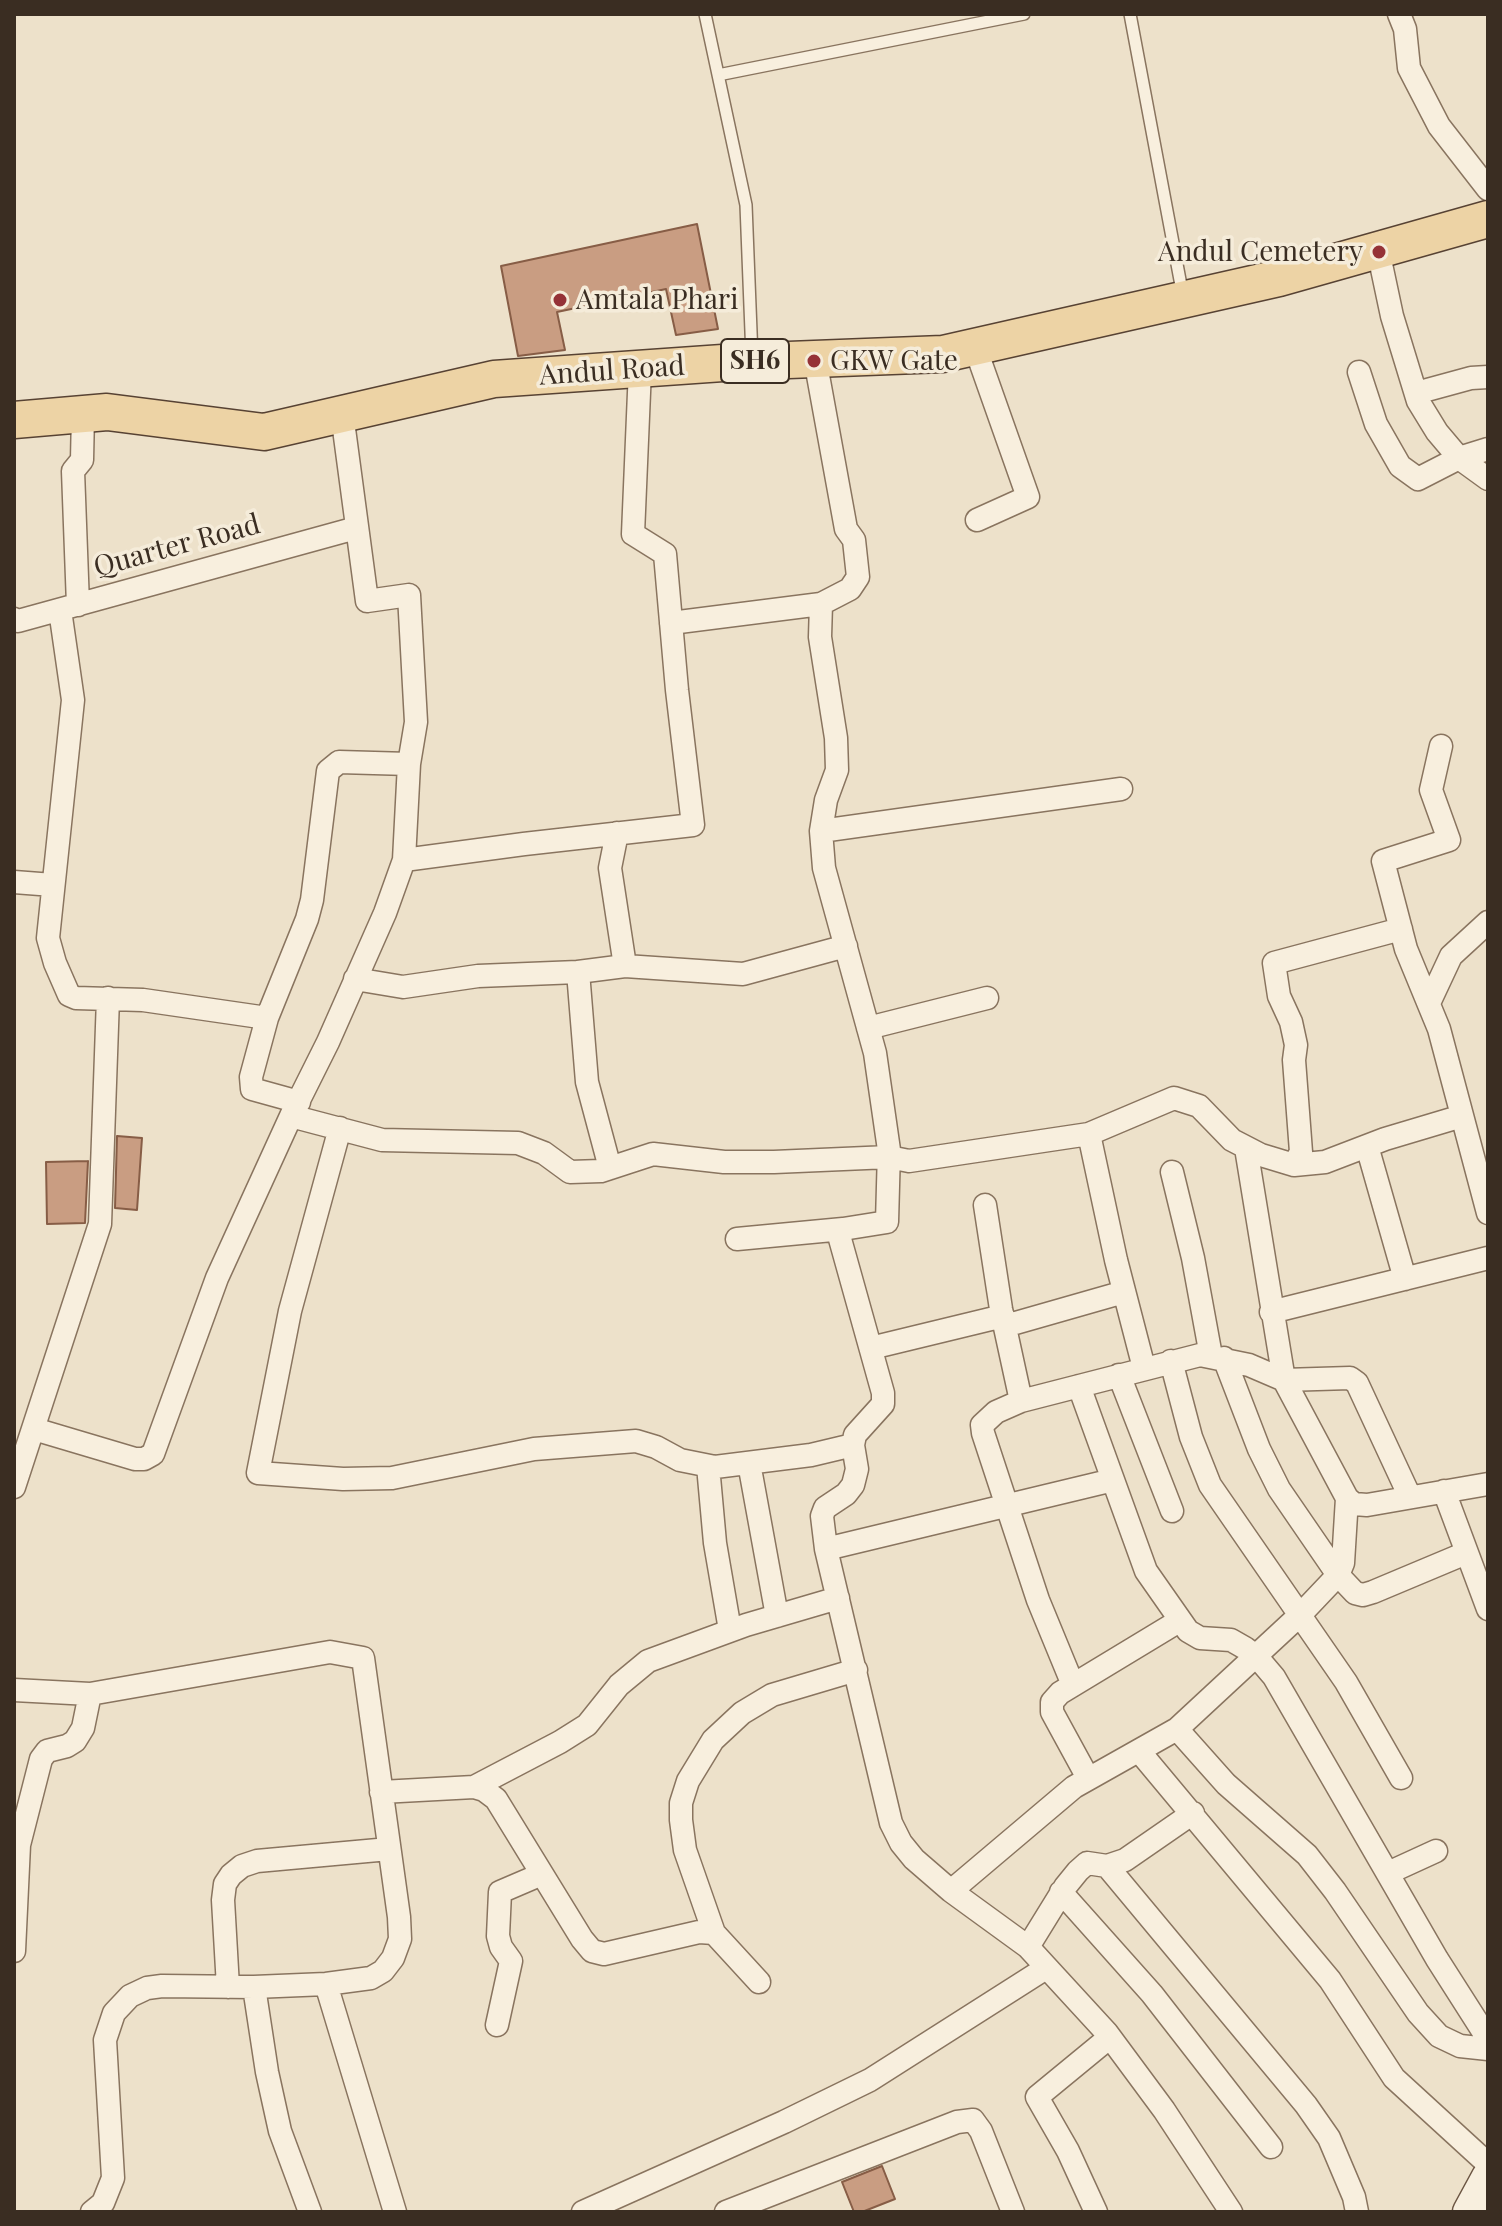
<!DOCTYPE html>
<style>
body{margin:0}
#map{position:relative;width:1502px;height:2226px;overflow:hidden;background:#ede1ca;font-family:"Playfair Display",serif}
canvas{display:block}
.frame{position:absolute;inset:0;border:16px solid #3a2d22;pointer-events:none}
</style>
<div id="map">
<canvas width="1502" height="2226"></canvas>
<div class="frame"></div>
</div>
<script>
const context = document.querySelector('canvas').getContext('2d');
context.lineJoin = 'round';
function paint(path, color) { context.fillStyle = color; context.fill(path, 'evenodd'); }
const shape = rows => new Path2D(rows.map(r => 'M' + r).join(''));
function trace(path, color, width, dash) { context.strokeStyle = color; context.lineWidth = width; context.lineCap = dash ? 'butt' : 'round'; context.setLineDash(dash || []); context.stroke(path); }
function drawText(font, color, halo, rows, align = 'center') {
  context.font = font + ' "Playfair Display",serif'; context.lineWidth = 7; context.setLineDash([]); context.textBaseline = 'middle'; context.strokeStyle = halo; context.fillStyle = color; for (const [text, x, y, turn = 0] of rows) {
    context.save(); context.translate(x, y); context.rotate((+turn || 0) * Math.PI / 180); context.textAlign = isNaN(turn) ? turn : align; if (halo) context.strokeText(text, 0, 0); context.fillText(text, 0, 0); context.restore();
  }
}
const building = shape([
 [697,224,718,329,676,335,666,289,557,312,565,350,518,356,501,266,697,224],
 [117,1136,142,1138,137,1210,115,1208,117,1136],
 [88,1161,85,1223,47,1224,46,1162,88,1161],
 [882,2166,895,2199,862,2212,854,2212,842,2182,882,2166]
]);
paint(building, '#c99d82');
trace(building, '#875d46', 2);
const lane = shape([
 [705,14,746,205,752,357],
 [1130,14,1183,296],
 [718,75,1024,14]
]);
const street = shape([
 [1399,14,1405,29,1409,68,1439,126,1488,189],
 [1378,250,1392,316,1418,401,1437,432,1459,458,1488,479],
 [975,347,1028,497,977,520],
 [815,359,846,529,854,540,858,577,850,589,821,604,820,637,836,738,837,770,826,800,821,831,824,868,875,1053,889,1150,887,1222,843,1229,840,1239,883,1393,883,1404,855,1435,853,1445,857,1469,853,1485,846,1494,825,1508,822,1516,826,1549,891,1823,901,1843,914,1859,951,1891,1028,1947,1107,2033,1164,2110,1231,2212],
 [1359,372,1376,424,1400,466,1418,479,1459,458,1488,449],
 [1416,393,1471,378,1488,377],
 [342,414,367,601,409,595,416,722,409,764,404,860,524,844,693,825,677,690,665,554,633,534,640,369],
 [78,605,73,471,82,460,83,414],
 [60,610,73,700,48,938,55,963,69,995,76,998,143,1000,267,1018,251,1077,252,1089,299,1102],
 [14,619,18,621,356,528],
 [671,623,821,604],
 [1441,746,1431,790,1449,840,1383,861,1406,949,1439,1029,1488,1213],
 [821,831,1121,789],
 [404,860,385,913,328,1042,291,1116,382,1140,518,1143,544,1153,570,1172,601,1171,653,1154,724,1162,774,1162,889,1157,909,1161,1089,1134,1174,1098,1199,1106,1232,1140,1261,1155,1294,1165,1325,1162,1385,1139,1462,1116],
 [14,882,53,885],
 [625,966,743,974,846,946],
 [578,972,625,966,610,868,617,833],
 [355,979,403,987,478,976,578,972,587,1082,610,1168],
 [1429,1003,1451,956,1488,922],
 [267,1018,307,919,312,900,328,771,339,762,409,764],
 [868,1028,987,998],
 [340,1128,290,1311,258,1473,343,1479,392,1478,534,1449,636,1441,656,1447,680,1460,715,1467,811,1455,853,1445],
 [1089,1134,1116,1260,1144,1368],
 [1367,1146,1405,1279],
 [1246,1148,1284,1380,1350,1378,1357,1383,1410,1497],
 [1294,1165,1301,1152,1294,1060,1296,1045,1291,1022,1279,996,1274,963,1401,929],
 [1172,1172,1193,1258,1211,1356],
 [985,1205,1001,1309,1021,1401],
 [737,1239,843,1229],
 [1271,1312,1488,1258],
 [1005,1326,1124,1292],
 [871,1348,1003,1316],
 [1224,1358,1259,1449,1279,1489,1338,1575,1355,1593,1363,1595,1373,1592,1466,1553],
 [1171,1361,1191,1437,1210,1485,1346,1682,1401,1778],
 [1119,1375,1172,1511],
 [1079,1386,1146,1571,1188,1631,1200,1638,1231,1640,1245,1648,1257,1657,1274,1677,1437,1959,1488,2039],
 [34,1429,135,1459,144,1459,153,1454,217,1278,291,1116],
 [749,1463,777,1616],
 [708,1466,715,1543,730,1630],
 [14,1487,100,1224,108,998],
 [1444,1491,1488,1609],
 [826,1549,1113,1480],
 [1073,1685,1038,1600,983,1433,982,1425,996,1412,1021,1401,1200,1355,1249,1365,1284,1380,1347,1498,1354,1504,1367,1505,1488,1484],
 [14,1690,90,1694,330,1652,363,1658,399,1917,400,1939,393,1958,383,1971,371,1978,326,1984,254,1987,162,1986,147,1988,130,1996,114,2013,105,2040,113,2178,103,2203,92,2212],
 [1177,1729,1226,1784,1307,1855,1335,1891,1418,2013,1439,2036,1460,2046,1488,2049],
 [1139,1751,1330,1980,1394,2078,1488,2164],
 [1088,1778,1052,1712,1052,1702,1060,1693,1179,1621],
 [474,1787,560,1742,587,1725,619,1685,648,1661,746,1625,838,1598],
 [381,1792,474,1787,484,1790,496,1799,582,1939,592,1951,604,1954,699,1932,714,1933,759,1982],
 [1107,1866,1306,2105,1329,2138,1354,2197,1357,2212],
 [1388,1873,1436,1851],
 [951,1891,1074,1787,1177,1729,1301,1614,1338,1575,1343,1563,1347,1498],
 [1061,1892,1152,1994,1271,2147],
 [714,1933,685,1850,681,1820,681,1803,688,1781,713,1740,742,1713,772,1695,856,1670],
 [1028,1947,1065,1887,1078,1871,1087,1863,1107,1866,1125,1860,1193,1813],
 [14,1951,19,1845,41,1759,47,1751,67,1746,75,1741,83,1728,90,1694],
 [326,1984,395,2212],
 [228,1987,223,1900,225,1884,231,1875,242,1866,257,1861,389,1849],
 [254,1987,267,2072,280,2131,310,2212],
 [497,2025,511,1961,501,1947,498,1936,500,1892,542,1874],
 [583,2212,784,2122,870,2080,1046,1968],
 [726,2212,957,2122,973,2120,981,2131,1013,2212],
 [1096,2212,1068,2151,1037,2097,1110,2037]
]);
const secondary = shape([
 [1469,2212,1488,2177]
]);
const primary = shape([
 [14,420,107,412,264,432,494,379,737,362,943,354,1279,278,1488,219]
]);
trace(lane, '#89745f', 14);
trace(street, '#89745f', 25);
trace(secondary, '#6b5542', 35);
trace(primary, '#574233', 39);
trace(lane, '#f8efde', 11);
trace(street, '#f8efde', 22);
trace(secondary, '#f8efde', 32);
trace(primary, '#edd3a5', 36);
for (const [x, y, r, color] of [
 [1379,252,8,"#953237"],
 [560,300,8,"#953237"],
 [814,361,8,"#953237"]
]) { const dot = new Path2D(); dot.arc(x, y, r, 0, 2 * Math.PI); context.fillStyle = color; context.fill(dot); trace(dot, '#f5ecda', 3); }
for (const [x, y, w] of [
 [755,361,68]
]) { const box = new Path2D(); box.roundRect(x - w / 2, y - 22, w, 44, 6); context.fillStyle = '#f5ecda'; context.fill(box); trace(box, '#3a2d22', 2); }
drawText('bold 26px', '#3a2d22', null, [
 ["SH6",755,361]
]);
drawText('28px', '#3a2d22', '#f5ecda', [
 ["Andul Cemetery",1363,252,"right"],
 ["Amtala Phari",576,300],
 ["GKW Gate",830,361]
], 'left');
drawText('28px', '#3a2d22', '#f5ecda', [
 ["Andul Road",612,371,-4],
 ["Quarter Road",177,546,-15]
]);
</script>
